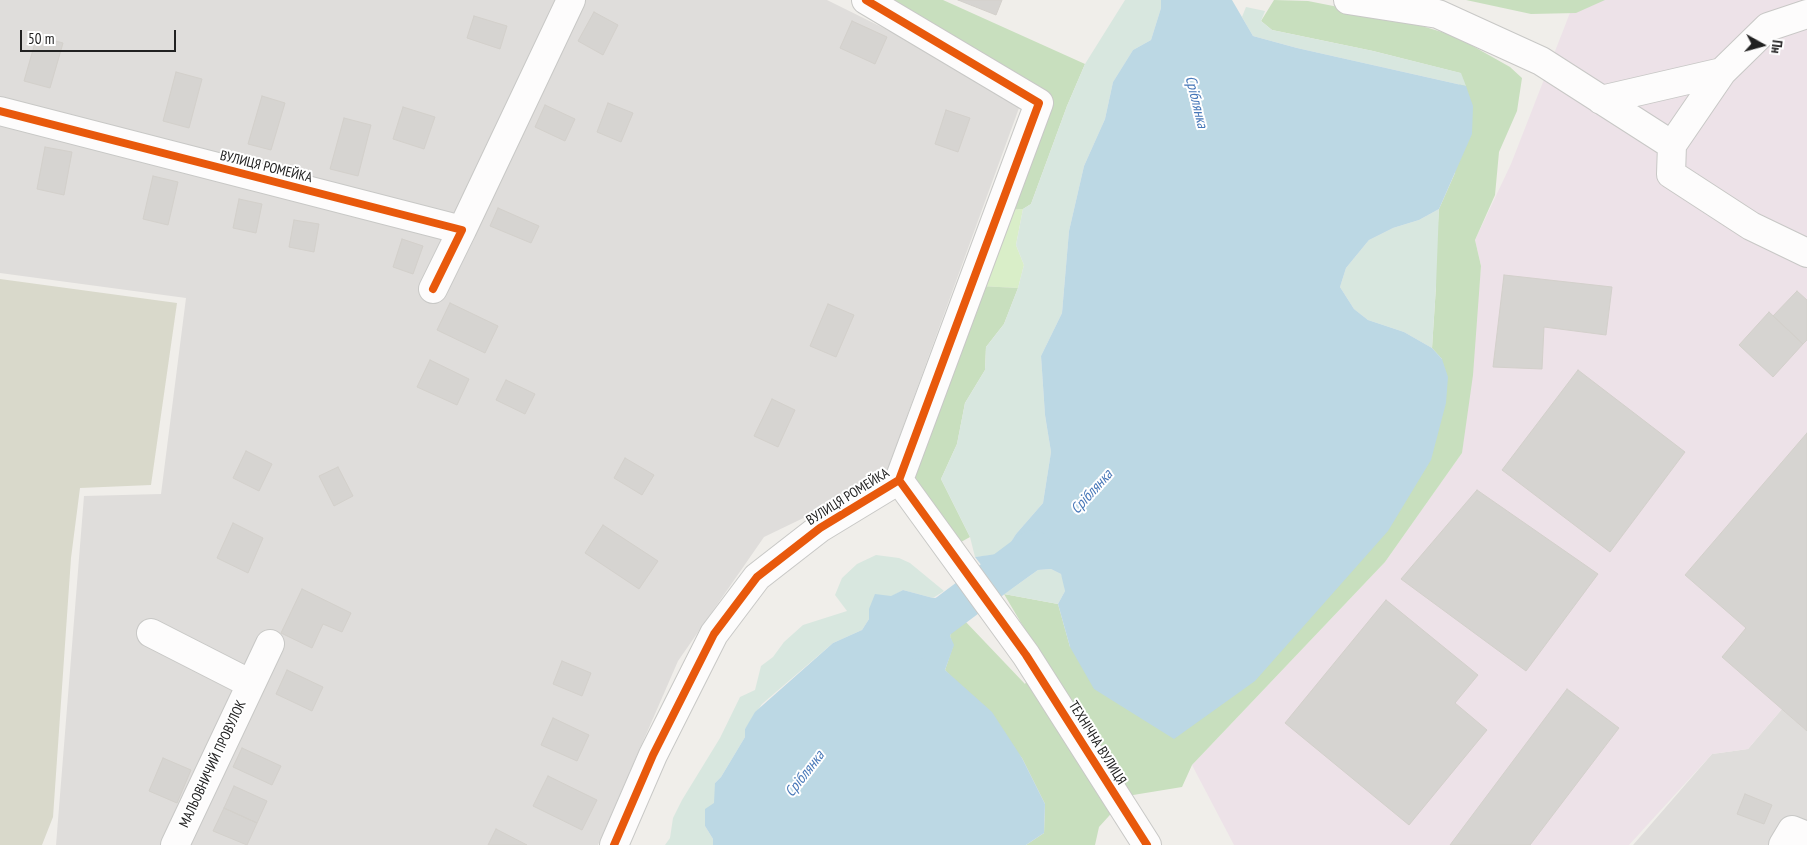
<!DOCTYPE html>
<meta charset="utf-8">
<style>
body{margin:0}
#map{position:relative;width:1807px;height:845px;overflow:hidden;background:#f0eeea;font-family:"PT Sans Narrow",sans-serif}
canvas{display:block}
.north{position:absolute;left:1737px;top:20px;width:50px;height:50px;-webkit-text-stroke:4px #fff;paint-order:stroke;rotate:97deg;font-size:14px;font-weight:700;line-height:20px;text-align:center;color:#212121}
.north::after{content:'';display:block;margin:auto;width:18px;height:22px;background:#212121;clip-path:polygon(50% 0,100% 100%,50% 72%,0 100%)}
.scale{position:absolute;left:20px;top:30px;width:156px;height:22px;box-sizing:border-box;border:2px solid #212121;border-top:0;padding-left:6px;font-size:15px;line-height:18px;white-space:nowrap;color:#212121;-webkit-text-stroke:4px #fff;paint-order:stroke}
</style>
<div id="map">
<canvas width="1807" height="845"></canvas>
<div class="north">Пн</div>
<div class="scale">50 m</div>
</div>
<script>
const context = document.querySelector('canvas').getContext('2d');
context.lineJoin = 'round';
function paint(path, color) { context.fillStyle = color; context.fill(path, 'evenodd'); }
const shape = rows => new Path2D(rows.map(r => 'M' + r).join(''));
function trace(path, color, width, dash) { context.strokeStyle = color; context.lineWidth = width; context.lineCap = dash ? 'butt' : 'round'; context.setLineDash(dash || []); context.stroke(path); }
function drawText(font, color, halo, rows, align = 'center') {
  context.font = font + ' "PT Sans Narrow",sans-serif'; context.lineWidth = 4; context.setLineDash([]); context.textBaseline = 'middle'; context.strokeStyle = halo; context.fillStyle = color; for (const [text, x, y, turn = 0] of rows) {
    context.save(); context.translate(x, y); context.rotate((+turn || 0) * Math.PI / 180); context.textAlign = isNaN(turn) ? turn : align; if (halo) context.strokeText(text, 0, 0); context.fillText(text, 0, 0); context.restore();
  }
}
paint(shape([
 [0,0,827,0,1023,97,887,471,820,510,764,537,678,661,598,845,56,845,84,496,161,494,186,298,0,273],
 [1782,709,1807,731,1807,845,1633,845,1712,754,1748,749]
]), '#dfdddb');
paint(shape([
 [1575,0,1807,0,1807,731,1782,709,1748,749,1712,754,1629,845,1234,845,1192,765,1385,562,1462,453,1481,266,1475,240,1511,164]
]), '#ede2e8');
paint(shape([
 [0,279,177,303,151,485,80,488,71,558,53,817,42,845,0,845]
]), '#d9d9cb');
paint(shape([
 [1023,209,1016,245,1024,265,1018,288,980,286,1008,210]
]), '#d9eec8');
paint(shape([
 [881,0,943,0,1085,64,1067,106,1031,204,1023,209,1008,210,1050,98],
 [1274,0,1308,1,1399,19,1455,36,1510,67,1522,78,1517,111,1499,152,1495,195,1475,240,1481,266,1473,375,1462,453,1385,562,1192,765,1182,787,1127,796,1099,827,1095,845,1026,845,1044,833,1045,804,1022,758,945,670,953,646,950,636,954,625,964,620,1025,684,1040,655,1004,594,1058,604,1070,647,1442,359,1432,348,1436,286,1436,249,1439,209,1455,173,1460,73,1373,51,1272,30,1261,21],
 [1466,0,1605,0,1576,13,1531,14],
 [980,286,1018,288,1004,324,986,347,985,370,965,403,957,444,941,479,970,537,961,542,950,542,906,479]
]), '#c8dfbe');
paint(shape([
 [1125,0,1161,0,1161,8,1151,40,1133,50,1113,82,1105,119,1084,166,1069,231,1062,313,1041,356,1045,415,1051,452,1043,503,1016,534,1004,554,975,557,970,537,941,479,957,444,965,403,985,370,986,347,1004,324,1018,288,1024,265,1016,245,1023,209,1031,204,1067,106,1085,64],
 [1246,7,1265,11,1261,21,1272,30,1373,51,1461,73,1466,86,1297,48,1253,36,1242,17],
 [1439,209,1436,286,1432,348,1404,332,1368,320,1354,309,1340,287,1346,268,1369,240,1393,228,1419,220],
 [876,555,899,558,910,563,944,591,933,598,903,590,869,609,869,619,862,630,833,643,762,704,745,729,745,737,721,777,715,783,715,803,705,826,713,839,713,845,665,845,670,838,673,818,682,800,720,738,740,697,755,690,761,666,773,657,784,642,803,625,847,611,835,595,842,578,857,564],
 [1051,569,1061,574,1064,580,1065,591,1058,604,1004,594,1038,570]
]), '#d8e7df');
paint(shape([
 [1161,0,1232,0,1253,36,1297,48,1466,86,1473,106,1472,134,1439,209,1419,220,1393,228,1369,240,1346,268,1340,287,1354,309,1368,320,1404,332,1432,348,1442,359,1448,377,1446,403,1431,460,1388,531,1255,681,1174,739,1094,689,1070,647,1058,604,1065,591,1061,574,1051,569,1038,570,1004,594,975,557,1004,553,1016,534,1043,503,1051,452,1045,415,1041,356,1062,313,1069,231,1084,166,1105,119,1113,82,1133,50,1151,40,1161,8],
 [903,590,933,598,952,597,964,620,954,625,950,636,954,645,945,670,992,712,1022,758,1045,804,1044,833,1026,845,713,845,713,839,705,826,705,809,714,803,715,783,721,777,745,737,745,729,755,712,833,643,862,630,869,619,869,609,875,594,891,596]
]), '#bcd8e4');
trace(shape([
 [917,640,930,626,1033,549]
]), '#bcd8e4', 38);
const building = shape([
 [958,0,1002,0,996,15,958,0],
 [594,12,618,25,603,55,578,41,594,12],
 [474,16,507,26,500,49,467,38,474,16],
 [852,21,887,37,875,64,840,48,852,21],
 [37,36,63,43,50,88,24,81,37,36],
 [176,72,202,79,189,128,163,121,176,72],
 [262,96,285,103,271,150,248,144,262,96],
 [608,103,633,113,621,142,597,132,608,103],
 [545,105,575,119,565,141,535,127,545,105],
 [403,107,435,117,424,149,393,139,403,107],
 [946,110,970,118,958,152,935,144,946,110],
 [344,118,371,125,358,176,330,169,344,118],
 [45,147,72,152,64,195,37,189,45,147],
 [153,176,178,182,168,225,143,219,153,176],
 [239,199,262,204,256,233,233,228,239,199],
 [498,208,539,226,531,243,490,226,498,208],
 [294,220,319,224,314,252,289,247,294,220],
 [402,239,423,246,413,274,393,267,402,239],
 [1504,275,1612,287,1606,335,1544,327,1542,369,1493,367,1504,275],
 [1797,291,1807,300,1807,340,1803,344,1773,316,1797,291],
 [450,303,498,326,485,353,437,330,450,303],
 [828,304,854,315,836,357,810,346,828,304],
 [1769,312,1803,344,1773,377,1739,345,1769,312],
 [430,360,469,379,457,405,417,387,430,360],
 [1578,370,1685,452,1610,552,1502,470,1578,370],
 [506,380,535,394,525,414,496,400,506,380],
 [772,399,795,410,778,447,754,436,772,399],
 [1807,433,1807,731,1722,657,1746,628,1685,575,1807,433],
 [246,451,272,464,259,491,233,478,246,451],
 [625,458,654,475,642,495,614,478,625,458],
 [338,467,353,496,334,506,319,476,338,467],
 [1477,490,1598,574,1526,671,1401,579,1477,490],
 [233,523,263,538,248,573,217,558,233,523],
 [603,525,658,561,639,589,585,553,603,525],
 [302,589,351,613,342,632,323,624,312,648,281,633,302,589],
 [1386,600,1478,675,1455,703,1487,730,1409,825,1285,723,1386,600],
 [562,661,591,673,582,696,553,684,562,661],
 [287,670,323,687,312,711,276,694,287,670],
 [1567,689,1619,728,1530,845,1450,845,1567,689],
 [553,718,589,735,577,761,541,745,553,718],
 [242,748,281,766,272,785,233,767,242,748],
 [163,758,191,770,177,803,149,791,163,758],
 [548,776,597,800,582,830,533,806,548,776],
 [234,786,267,801,257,823,224,808,234,786],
 [1745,794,1772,805,1764,824,1737,814,1745,794],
 [224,808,257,823,247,845,213,831,224,808],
 [496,829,527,845,488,845,496,829]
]);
paint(building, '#d6d4d1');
trace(building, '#d3d0cb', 1);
const minor = shape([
 [1348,0,1438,14,1541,61,1672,145],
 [1722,72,1672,145,1671,174,1751,226,1807,253],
 [1601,100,1722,72,1768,27,1807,14],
 [0,111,462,230,433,289],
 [462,230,571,0],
 [899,480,1026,655,1147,845],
 [151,633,251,684],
 [175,845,270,644],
 [614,845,653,755,714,634,757,577,820,528,899,480,1039,103,866,0],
 [1783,845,1792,830,1807,836]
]);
trace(minor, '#c8c8c6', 30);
trace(minor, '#fdfcfc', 28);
trace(shape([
 [0,111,462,230,433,289],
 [899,480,1026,655,1147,845],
 [614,845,653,755,714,634,757,577,820,528,899,480,1039,103,866,0]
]), '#e8590c', 8);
drawText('14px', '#212121', '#fff', [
 ["ВУЛИЦЯ РОМЕЙКА",266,167,14],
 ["ВУЛИЦЯ РОМЕЙКА",848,497,-32],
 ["ТЕХНІЧНА ВУЛИЦЯ",1097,743,58],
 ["МАЛЬОВНИЧИЙ ПРОВУЛОК",213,764,-65]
]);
drawText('italic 15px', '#4777b8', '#fff', [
 ["Сріблянка",1196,102,76],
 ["Сріблянка",1092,492,-48],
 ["Сріблянка",805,774,-52]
]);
</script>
